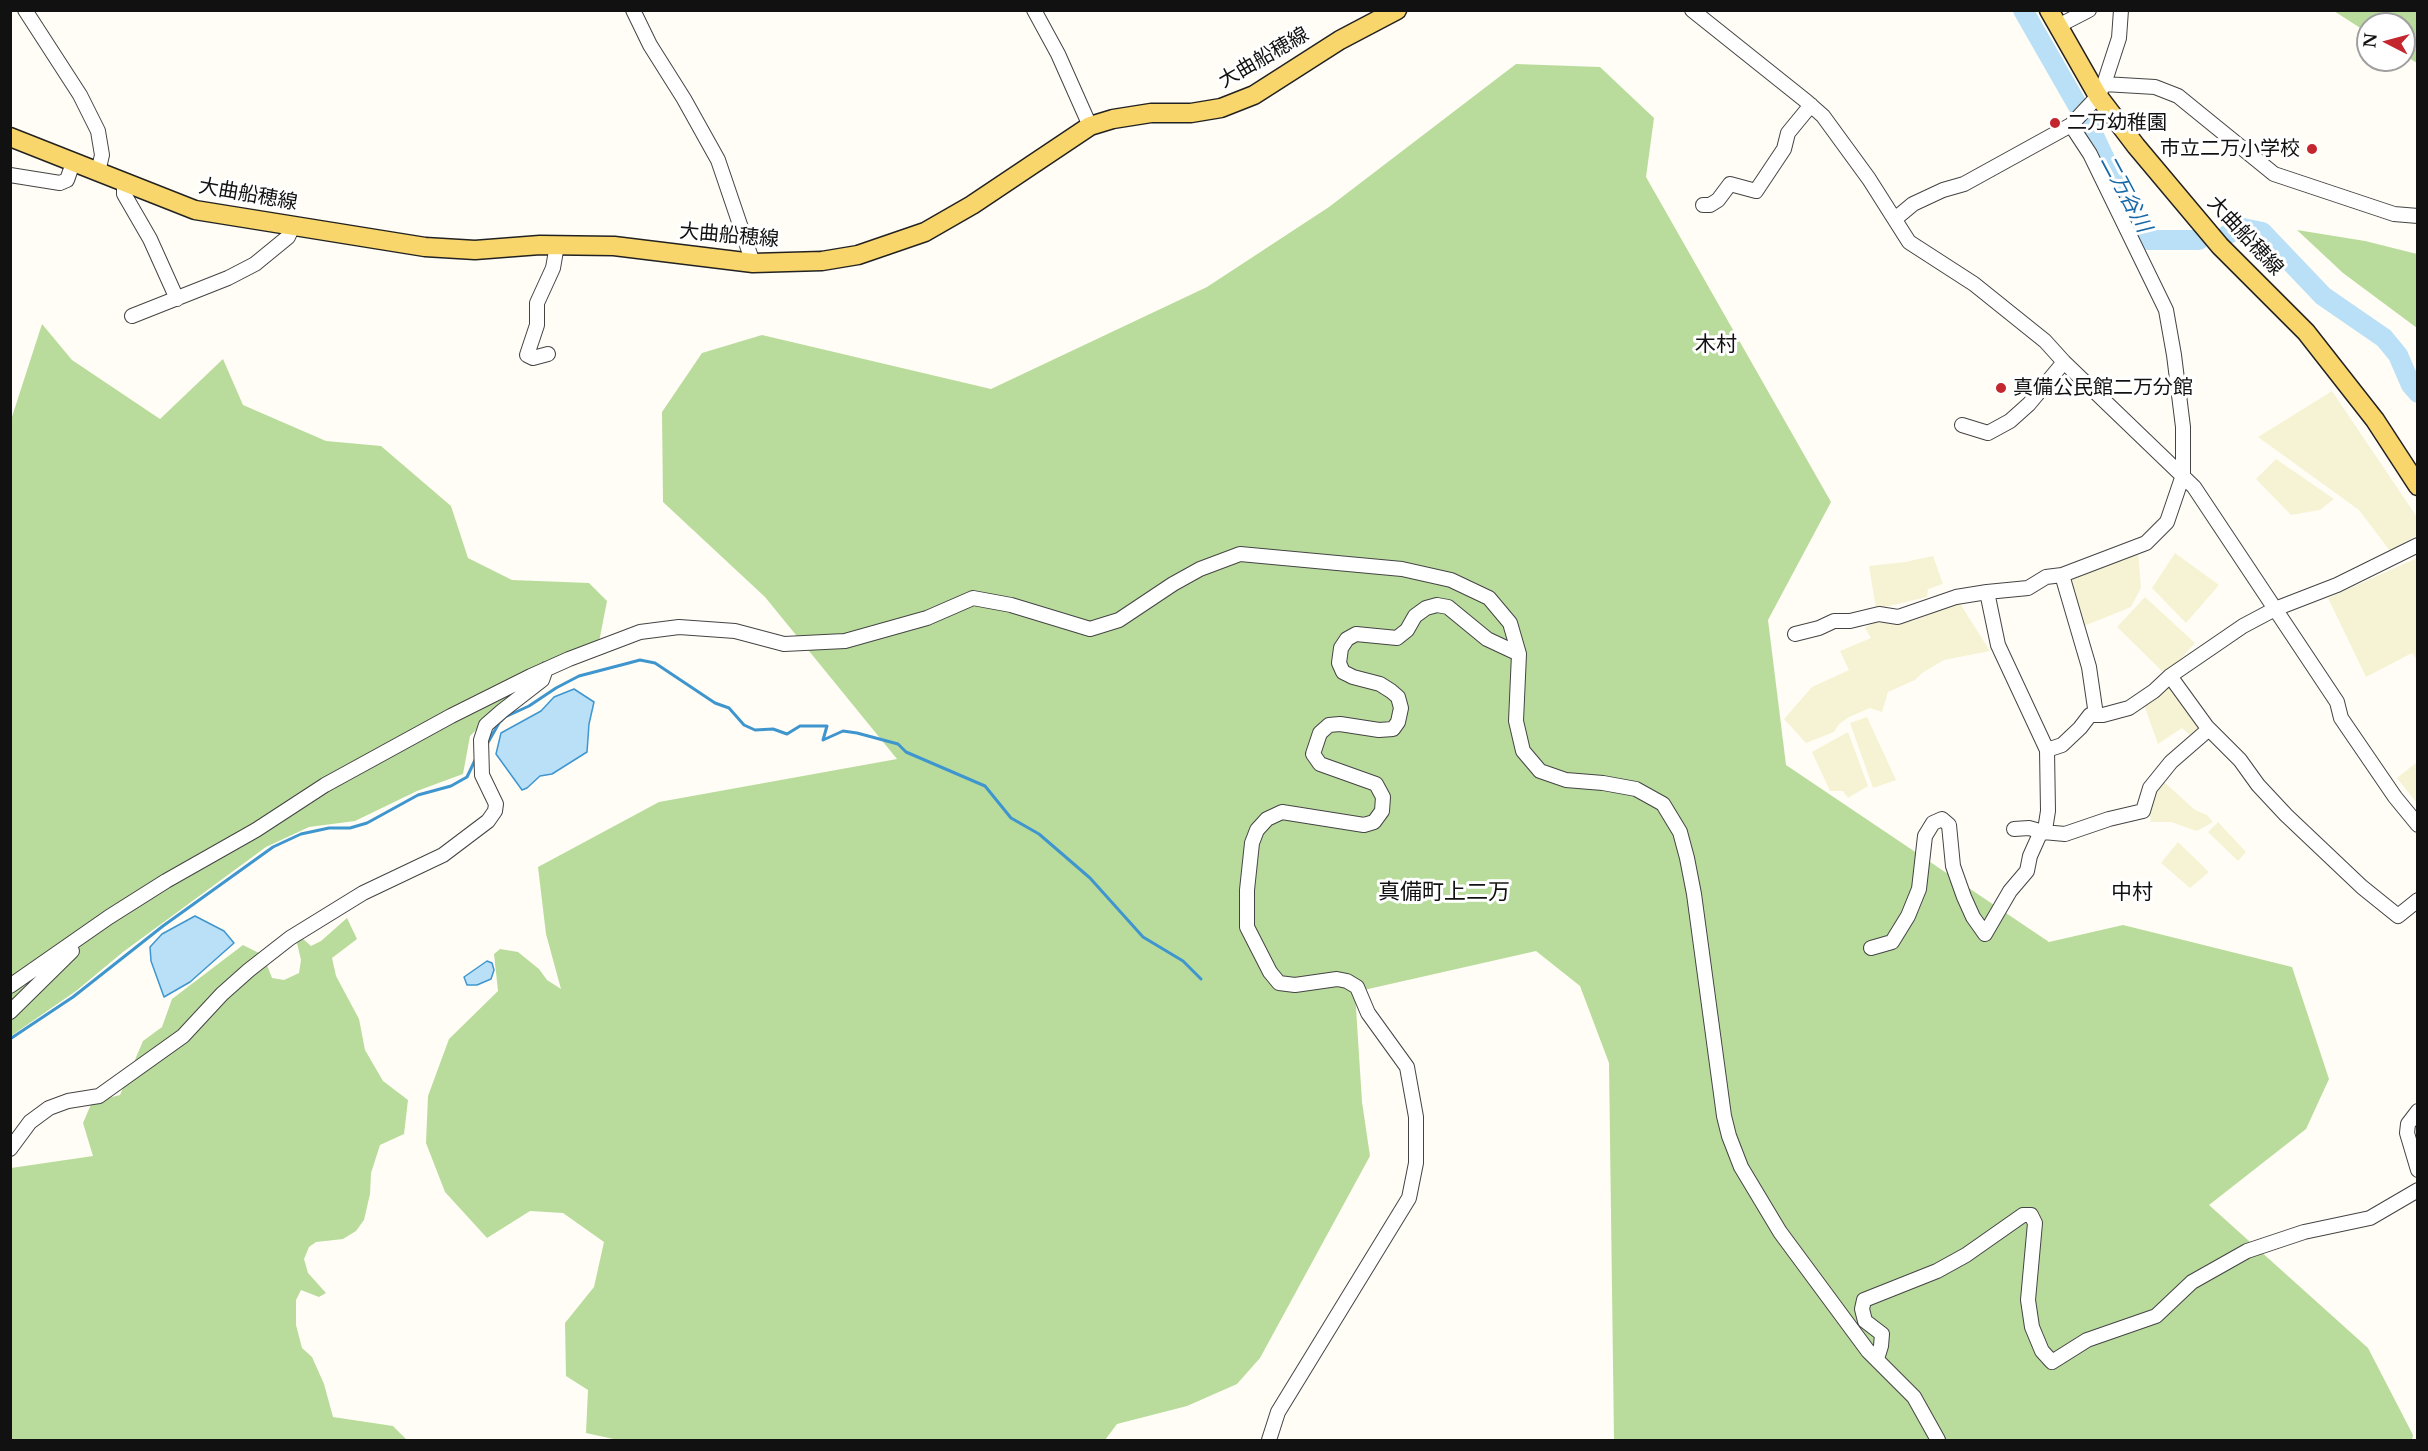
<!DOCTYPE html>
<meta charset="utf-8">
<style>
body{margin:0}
#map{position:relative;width:2428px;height:1451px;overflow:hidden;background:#fffdf5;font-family:"Libre Baskerville",serif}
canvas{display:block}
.frame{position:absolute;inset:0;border:12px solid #111;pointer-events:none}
.north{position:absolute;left:2356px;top:12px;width:60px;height:60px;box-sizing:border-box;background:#fff;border:2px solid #a0a0a0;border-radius:50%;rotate:276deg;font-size:16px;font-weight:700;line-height:24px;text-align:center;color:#111}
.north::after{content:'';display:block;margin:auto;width:21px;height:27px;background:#c4262e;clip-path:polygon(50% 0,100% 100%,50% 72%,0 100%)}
</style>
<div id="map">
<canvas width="2428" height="1451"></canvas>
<div class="frame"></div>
<div class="north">N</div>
</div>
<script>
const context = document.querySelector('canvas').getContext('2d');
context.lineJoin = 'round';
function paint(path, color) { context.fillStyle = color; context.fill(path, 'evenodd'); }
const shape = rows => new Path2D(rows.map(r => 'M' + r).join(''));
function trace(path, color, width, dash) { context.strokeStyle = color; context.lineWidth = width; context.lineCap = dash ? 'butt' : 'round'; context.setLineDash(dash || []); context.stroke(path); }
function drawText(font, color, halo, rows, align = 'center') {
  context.font = font + ' "Libre Baskerville","Noto Sans JP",serif'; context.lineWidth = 6; context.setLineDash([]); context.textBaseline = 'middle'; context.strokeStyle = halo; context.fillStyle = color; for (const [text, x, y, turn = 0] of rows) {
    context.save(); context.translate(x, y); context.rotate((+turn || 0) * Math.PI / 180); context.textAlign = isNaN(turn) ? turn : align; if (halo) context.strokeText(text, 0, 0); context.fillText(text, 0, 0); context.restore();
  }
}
paint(shape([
 [2332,391,2417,517,2417,535,2390,551,2359,510,2258,437],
 [2276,459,2334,499,2320,510,2291,515,2256,479],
 [2138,551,2141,588,2131,607,2084,626,2067,579],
 [2175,553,2219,585,2186,623,2152,588],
 [1933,556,1943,584,1928,589,1927,597,1876,609,1869,566,1905,562],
 [2417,558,2417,660,2412,653,2366,677,2328,598],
 [2145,597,2195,643,2166,675,2117,627],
 [1959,602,1990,651,1944,660,1922,673,1915,680,1888,692,1882,712,1870,708,1849,717,1839,724,1834,732,1806,743,1784,719,1812,687,1849,670,1840,651,1871,638,1865,628,1876,621,1913,621],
 [2167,684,2203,729,2194,739,2182,728,2158,744,2144,705],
 [1867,717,1896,780,1873,788,1850,723],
 [1848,732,1868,786,1848,798,1843,791,1830,791,1812,752],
 [2417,762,2417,803,2397,778],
 [2163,781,2195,810,2207,815,2213,822,2197,831,2171,822,2151,822,2149,810,2151,795],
 [2218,822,2246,852,2238,861,2208,832],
 [2178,842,2209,872,2190,888,2161,863]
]), '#f6f3d4');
paint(shape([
 [2334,11,2417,11,2417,63,2404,55,2404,24,2368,24,2368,33],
 [1516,64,1600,67,1654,118,1646,177,1831,502,1768,620,1786,765,2049,942,2123,925,2292,967,2329,1079,2306,1129,2209,1205,2368,1348,2413,1435,2412,1440,1614,1440,1609,1063,1580,986,1536,951,1355,992,1362,1102,1370,1156,1260,1358,1237,1384,1187,1406,1117,1424,1105,1440,618,1440,586,1433,588,1390,566,1376,565,1323,594,1287,604,1242,563,1213,530,1211,487,1238,445,1192,426,1143,428,1096,449,1039,498,991,494,954,500,949,518,952,539,969,547,980,561,989,546,934,538,867,659,802,897,759,765,597,663,502,662,412,702,353,762,335,991,389,1207,287,1329,207],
 [2297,230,2365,241,2417,254,2417,328,2343,273],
 [42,324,72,360,160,419,223,359,243,405,326,441,381,446,451,506,468,558,512,580,589,583,607,601,599,642,526,681,470,736,463,774,417,791,355,821,309,827,266,847,123,952,76,991,11,1036,10,423],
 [347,918,357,939,332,958,336,976,359,1019,365,1050,383,1081,408,1100,404,1134,380,1145,371,1173,370,1194,364,1220,356,1231,343,1239,316,1242,309,1247,304,1259,308,1273,326,1293,319,1297,301,1290,296,1300,296,1325,302,1348,312,1357,324,1384,333,1417,393,1426,407,1440,11,1440,11,1168,93,1156,83,1123,92,1102,120,1095,143,1041,162,1027,172,999,243,945,263,955,272,978,284,980,299,973,301,960,297,943,302,938,311,946,321,941]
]), '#b9dc9c');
const water = shape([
 [574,689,594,702,589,724,587,752,552,774,540,776,527,788,522,790,496,754,501,733,541,711,554,697,574,689],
 [195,916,224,931,234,943,190,982,164,997,151,961,150,947,162,934,195,916],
 [487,961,492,963,494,970,491,979,477,985,467,985,464,977,487,961]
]);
paint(water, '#b9e0f7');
trace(water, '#3f96cf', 1.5);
trace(shape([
 [486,746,499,723,505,717,529,706,556,688,579,676,625,664,640,660,655,663,715,703,729,708,744,725,755,730,773,729,787,734,800,726,827,726,823,740,843,731,857,733,898,744,906,752,985,786,1011,818,1039,834,1090,878,1143,937,1183,961,1201,979],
 [10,1039,73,997,163,926,273,847,301,834,329,828,350,828,367,823,418,795,451,786,467,777,476,758]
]), '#3f96cf', 3);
trace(shape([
 [2023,10,2090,127,2116,183,2148,240,2199,240],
 [2228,234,2243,228,2262,232,2323,296,2384,338,2398,355,2411,385,2418,393]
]), '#b9e0f7', 20);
const minor = shape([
 [25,10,80,95,98,131,102,155,98,172],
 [633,10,650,45,684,99,718,160,753,263],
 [1034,10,1058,54,1090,126],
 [1692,10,1806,101,1823,116,1869,179,1909,242,1974,284,2045,341,2064,362,2194,487,2337,702,2341,718,2395,797,2418,825],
 [2058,26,2089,10],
 [2104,84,2155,87,2178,96,2274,174,2394,214,2418,216],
 [2071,125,2090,154,2166,310,2174,355,2183,427,2183,475,2167,522,2146,543,2062,575,2046,577,2028,588,1987,592,1998,645,2047,750,2062,745,2080,728,2090,715,2103,715,2129,708,2154,691,2170,676,2243,626,2275,609,2337,585,2418,545],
 [10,175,60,183,67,180,73,163],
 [124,183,124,194,150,239,177,299],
 [1703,205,1710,205,1718,200,1730,184,1756,191,1784,149,1788,133,1811,105],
 [1895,219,1913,204,1943,190,1964,184,2071,125,2098,96,2104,84,2119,38,2121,10],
 [132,316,228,278,255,264,288,237,293,226],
 [548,354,533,358,527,355,537,325,537,303,553,268,557,245],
 [1962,425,1988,433,2010,421,2029,404,2064,362],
 [2062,575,2089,667,2096,715],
 [1795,634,1819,628,1834,621,1850,621,1879,614,1898,617,1956,597,1987,592],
 [2170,676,2207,727,2240,760,2258,785,2286,815,2362,887,2398,916,2418,900],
 [2014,829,2029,828,2043,832,2065,834,2109,819,2143,811,2150,788,2171,762,2209,729],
 [1871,948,1892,942,1908,916,1919,889,1925,836,1933,823,1942,819,1949,825,1953,866,1964,897,1973,917,1985,934,2010,891,2027,871,2030,856,2039,836,2045,830,2048,811,2047,750],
 [10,986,109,917,166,881,256,830,325,785,451,716,531,676,569,659,640,632,679,627,735,631,784,644,845,641,927,618,973,598,1011,605,1090,629,1119,620,1173,584,1200,569,1240,554,1402,569,1451,580,1489,598,1510,623,1519,654,1516,721,1523,751,1540,771,1566,780,1603,783,1636,789,1663,804,1680,832,1687,858,1694,894,1724,1116,1729,1136,1741,1167,1780,1232,1868,1351,1914,1397,1938,1440],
 [10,1012,72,951],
 [2418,1111,2408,1124,2407,1133,2418,1170],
 [10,1149,30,1122,49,1108,68,1101,99,1096,183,1036,222,994,249,970,290,938,363,893,443,855,488,821,495,811,496,804,482,775,481,740,486,725,502,711,542,680,546,669],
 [1877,1359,1881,1346,1882,1334,1865,1321,1862,1309,1864,1300,1937,1271,1966,1255,2023,1215,2031,1215,2035,1223,2028,1300,2032,1327,2042,1351,2052,1362,2087,1340,2156,1316,2192,1282,2247,1251,2304,1232,2370,1218,2418,1190],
 [1269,1440,1278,1412,1409,1198,1416,1163,1416,1117,1407,1067,1368,1013,1357,987,1347,981,1337,979,1295,985,1279,983,1270,972,1247,927,1247,890,1252,843,1257,830,1267,819,1282,812,1364,825,1374,822,1382,811,1383,797,1376,784,1320,764,1313,754,1320,733,1329,725,1340,724,1379,730,1393,729,1398,722,1401,708,1398,697,1391,691,1380,684,1353,677,1343,672,1339,663,1341,648,1347,639,1356,634,1397,638,1407,630,1415,616,1426,608,1437,605,1448,607,1487,639,1519,654]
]);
const major = shape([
 [2049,10,2098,96,2136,146,2220,246,2306,332,2375,420,2418,486],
 [10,137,195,210,425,247,475,250,540,245,614,246,753,263,822,261,858,255,925,232,972,205,1090,126,1113,119,1151,113,1191,113,1221,108,1254,95,1340,40,1397,10]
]);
trace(minor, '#444', 16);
trace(major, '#222', 21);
trace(minor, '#fff', 14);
trace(major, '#f9d66b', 18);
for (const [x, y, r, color] of [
 [2055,123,6,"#c4262e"],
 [2312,149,6,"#c4262e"],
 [2001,388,6,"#c4262e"]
]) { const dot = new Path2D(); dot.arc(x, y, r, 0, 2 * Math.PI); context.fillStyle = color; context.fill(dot); trace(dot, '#fff', 2); }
drawText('20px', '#111', '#fff', [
 ["大曲船穂線",1264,58,-30],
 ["大曲船穂線",248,195,10],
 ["大曲船穂線",729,236,5],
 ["大曲船穂線",2245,236,47]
]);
drawText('20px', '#111', '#fff', [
 ["二万幼稚園",2067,123],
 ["市立二万小学校",2300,149,"right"],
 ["真備公民館二万分館",2013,388]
], 'left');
drawText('italic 21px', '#1768a6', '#fff', [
 ["二万谷川",2125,194,62]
]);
drawText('21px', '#111', '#fff', [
 ["木村",1716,345],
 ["中村",2132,893]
]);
drawText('22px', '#111', '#fff', [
 ["真備町上二万",1444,893]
]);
</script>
